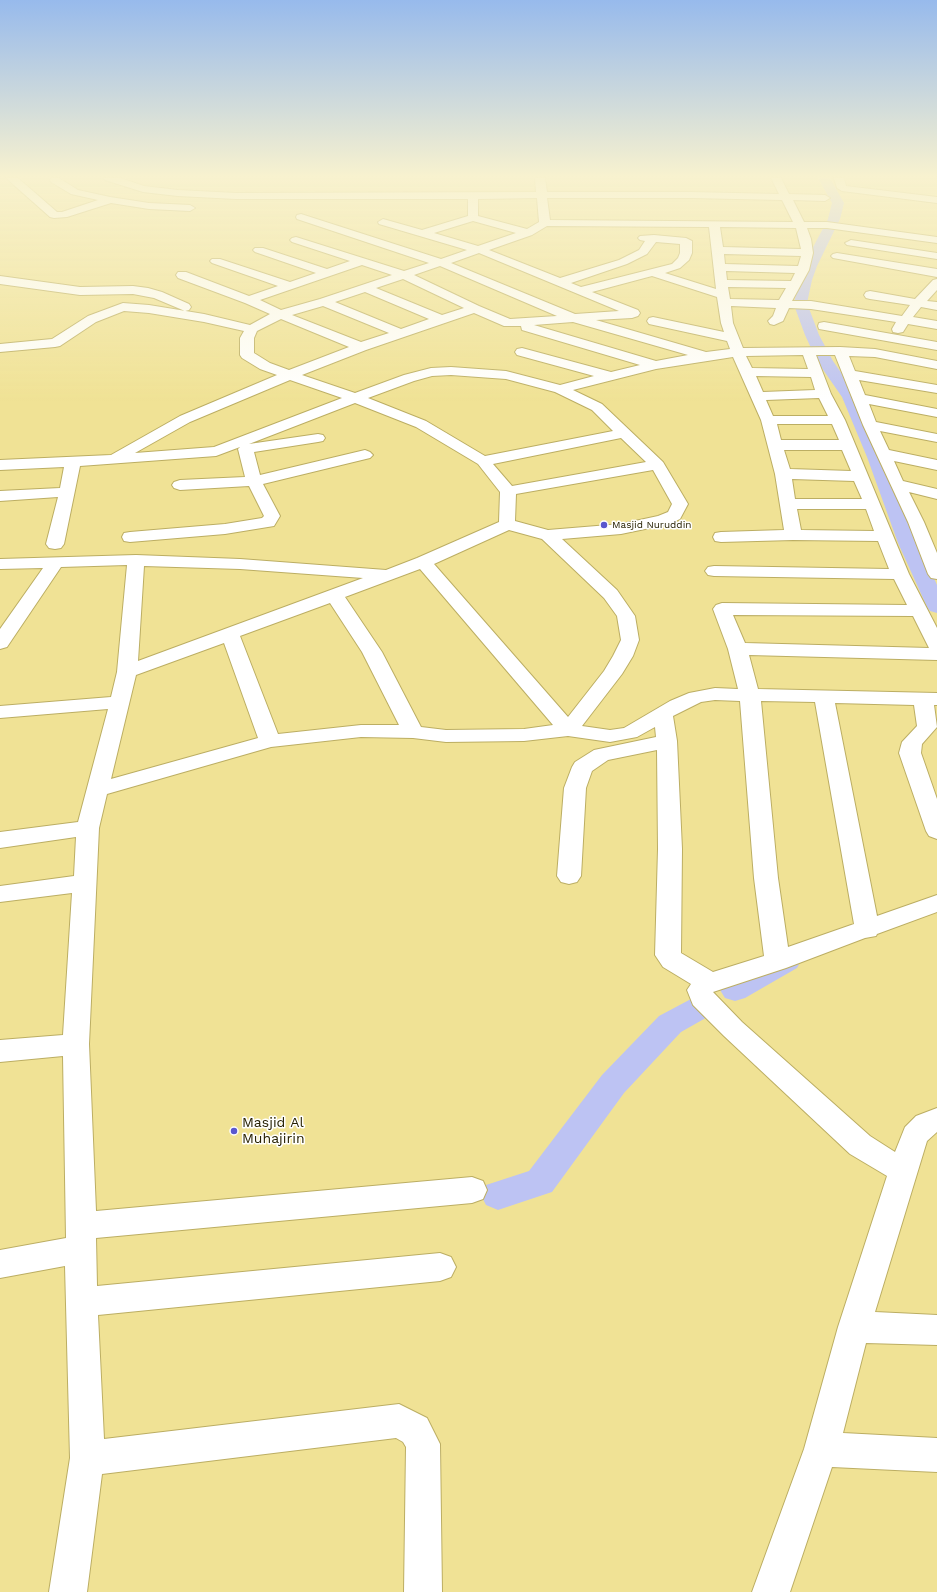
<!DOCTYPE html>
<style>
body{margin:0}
canvas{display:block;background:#f0e295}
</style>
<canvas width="937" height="1592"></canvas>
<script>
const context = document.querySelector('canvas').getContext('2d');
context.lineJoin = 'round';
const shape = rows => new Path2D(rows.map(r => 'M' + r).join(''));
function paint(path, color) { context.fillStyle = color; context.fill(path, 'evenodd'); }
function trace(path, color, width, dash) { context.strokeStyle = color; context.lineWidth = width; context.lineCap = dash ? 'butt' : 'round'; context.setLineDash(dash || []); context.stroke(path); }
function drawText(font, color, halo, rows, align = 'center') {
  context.font = font + ' "Work Sans",sans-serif'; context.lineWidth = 3; context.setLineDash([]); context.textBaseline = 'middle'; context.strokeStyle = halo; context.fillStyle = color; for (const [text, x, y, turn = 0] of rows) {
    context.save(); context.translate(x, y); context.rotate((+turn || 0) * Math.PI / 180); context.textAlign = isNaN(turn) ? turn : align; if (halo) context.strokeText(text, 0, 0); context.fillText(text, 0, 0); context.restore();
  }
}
paint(shape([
 [818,178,830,178,844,203,840,219,817,266,812,280,807,303,819,335,833,361,858,397,885,457,918,543,937,585,937,613,930,611,927,607,898,543,867,457,842,397,817,361,805,335,794,305,798,280,803,266,828,219,832,203,818,178],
 [787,950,797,954,801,961,797,968,745,998,735,1001,725,998,720,990,725,982,777,954,787,950],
 [701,996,711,999,716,1007,711,1015,681,1032,624,1093,552,1192,498,1210,486,1205,481,1195,486,1185,529,1171,602,1075,659,1016,691,999,701,996]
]), '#bdc3f3');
const street = shape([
 [6,178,18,178,57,212,62,212,98,200,71,194,51,182,50,180,51,178,59,178,78,190,110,197,149,203,190,205,195,208,190,211,149,209,111,203,67,217,54,218,50,217,6,178],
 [104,178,120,178,144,186,178,190,236,193,536,192,535,178,545,178,547,192,691,192,779,194,771,178,781,178,789,194,825,195,830,198,825,201,793,200,804,222,827,222,937,237,937,243,827,228,807,228,811,239,813,253,809,270,792,301,811,301,902,316,910,305,870,299,866,298,864,295,866,292,870,291,915,299,933,280,937,279,937,290,927,301,937,302,937,310,921,307,913,317,937,321,937,329,908,324,903,332,898,333,893,332,892,329,896,322,811,309,789,308,783,321,774,325,770,324,768,321,773,316,776,308,731,306,733,323,743,348,840,347,875,349,937,361,937,369,875,357,849,356,855,371,937,385,937,393,859,380,865,395,937,409,937,417,869,404,876,422,937,434,937,442,880,431,889,450,937,460,937,470,894,461,903,481,937,489,937,499,909,492,924,522,937,553,937,579,931,578,928,574,908,522,863,425,835,355,816,355,831,394,845,420,909,574,937,628,937,660,749,655,758,689,937,693,937,705,934,705,937,727,922,744,921,753,937,799,937,839,929,836,926,831,899,753,902,742,917,726,914,705,835,703,877,916,937,895,937,912,877,934,876,936,865,938,786,968,713,992,742,1022,870,1136,895,1152,905,1127,916,1116,937,1108,937,1132,927,1141,875,1312,937,1315,937,1345,866,1343,843,1433,937,1438,937,1472,832,1467,790,1592,752,1592,804,1449,838,1327,887,1176,850,1154,724,1036,693,1005,687,990,691,984,663,967,655,955,658,849,657,750,608,760,592,771,586,788,581,876,577,882,569,884,561,882,557,876,564,788,572,767,575,762,594,750,656,737,655,727,637,737,610,742,568,736,524,741,446,742,413,738,361,737,271,747,107,794,99,828,89,1044,96,1211,472,1177,483,1181,487,1190,483,1199,472,1203,96,1238,97,1286,440,1253,451,1257,456,1267,451,1277,440,1281,98,1315,104,1439,399,1404,427,1418,440,1444,442,1592,404,1592,406,1447,403,1442,396,1438,102,1474,87,1592,49,1592,70,1458,65,1266,0,1278,0,1250,66,1238,63,1056,0,1062,0,1040,63,1035,72,893,0,902,0,886,74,876,76,837,0,848,0,832,78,822,108,709,0,718,0,706,111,697,117,672,127,565,61,567,7,647,0,649,0,629,43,568,0,569,0,559,136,555,240,559,386,570,417,558,499,522,500,492,478,464,416,427,355,403,249,444,318,434,323,435,325,438,323,441,318,442,254,452,260,475,365,450,370,452,373,455,370,458,263,484,280,516,274,526,225,534,130,542,124,541,122,537,124,533,130,532,225,524,262,518,264,516,249,486,180,490,174,488,172,485,174,482,180,480,245,477,238,449,240,447,216,456,80,466,64,544,61,548,55,549,49,548,46,544,58,497,0,501,0,491,60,488,64,467,0,470,0,460,111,455,180,416,277,375,260,369,242,358,240,355,240,338,244,331,204,322,149,313,124,311,96,322,60,346,55,347,0,352,0,344,52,339,88,316,123,303,149,305,204,314,250,325,270,314,245,303,178,278,176,275,178,272,186,272,249,296,278,286,212,263,210,261,212,259,220,259,290,282,316,273,255,252,253,250,255,248,263,248,327,269,350,261,292,242,290,240,292,238,296,237,404,271,429,263,297,219,296,217,297,215,301,214,441,259,467,250,379,224,378,222,383,219,422,230,468,216,468,199,236,199,178,196,143,192,105,180,104,178],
 [537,198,539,222,527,229,478,216,478,199,537,198],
 [547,198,691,198,782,200,793,222,550,220,547,198],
 [473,221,516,233,478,246,434,233,473,221],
 [547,226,709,227,716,289,665,273,680,268,689,260,692,253,692,241,686,238,654,235,640,236,638,238,640,240,645,241,639,250,619,260,560,278,489,250,532,235,547,226],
 [720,227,796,228,801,249,723,247,720,227],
 [656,242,680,244,680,253,678,258,672,264,581,287,571,283,627,264,647,254,656,242],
 [479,253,619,311,575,314,451,263,479,253],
 [724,254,801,256,798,266,725,264,724,254],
 [362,265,392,275,320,299,281,310,260,300,362,265],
 [440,266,557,316,510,319,479,306,414,275,440,266],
 [726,271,795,273,791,281,727,280,726,271],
 [652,276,717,297,721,323,724,332,653,317,649,318,647,321,649,324,727,341,730,349,706,352,596,320,632,318,638,316,640,313,638,310,592,292,652,276],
 [403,279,464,308,442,315,376,288,403,279],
 [728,287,786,288,779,300,730,299,728,287],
 [365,292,429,319,401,329,335,302,365,292],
 [323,306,389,333,361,342,292,315,323,306],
 [474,313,504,326,521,326,522,330,640,365,611,372,522,348,517,349,515,352,517,355,594,376,560,385,506,371,451,367,431,368,404,375,355,393,302,375,366,350,474,313],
 [281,319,349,347,289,370,270,363,254,353,254,338,257,331,281,319],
 [573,322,688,355,656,361,534,325,573,322],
 [803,355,808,369,752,368,746,356,803,355],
 [733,357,761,420,775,474,784,530,721,532,715,533,713,537,715,541,721,542,793,540,878,541,889,569,714,566,708,567,705,571,708,575,714,576,894,579,907,605,722,603,716,605,713,609,728,649,738,689,715,688,689,693,670,701,624,728,610,730,582,726,622,674,633,656,639,640,635,616,617,590,562,539,621,534,669,524,680,519,688,504,663,462,602,404,573,390,656,369,733,357],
 [451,375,506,379,555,392,592,410,613,431,485,456,426,421,368,398,414,381,432,376,451,375],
 [756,376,811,377,815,390,763,392,756,376],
 [290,380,342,398,214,447,135,453,190,422,290,380],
 [819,398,828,416,773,416,766,400,819,398],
 [777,424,832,424,839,440,781,440,777,424],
 [621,438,646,462,512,486,493,464,621,438],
 [784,450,842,450,851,471,790,469,784,450],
 [653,470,672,504,668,512,658,516,621,524,548,530,515,521,516,494,653,470],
 [792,479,854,481,862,499,795,499,792,479],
 [797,509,866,509,874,531,801,530,797,509],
 [509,530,542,539,604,598,617,616,621,640,613,656,604,671,568,717,434,564,509,530],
 [144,566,240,569,363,578,138,661,144,566],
 [420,569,553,725,524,729,446,730,421,727,382,652,345,597,420,569],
 [330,603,362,652,399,725,361,725,278,734,240,636,330,603],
 [733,615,913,616,929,648,745,643,733,615],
 [224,643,258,738,111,779,136,675,224,643],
 [715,700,740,701,754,878,764,956,713,972,681,953,682,849,677,741,673,716,701,702,715,700],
 [761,701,815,702,854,924,788,947,778,878,761,701],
 [834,178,844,178,846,186,937,197,937,203,842,191,837,188,834,178],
 [851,240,937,253,937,259,847,245,845,243,851,240],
 [837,253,937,269,937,277,833,258,831,256,833,254,837,253],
 [0,276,80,287,133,286,148,288,162,292,189,304,191,307,189,310,185,311,154,298,133,294,80,295,0,284,0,276],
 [824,322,937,342,937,350,819,329,818,326,819,323,824,322]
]);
trace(street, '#bcae63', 2);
paint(street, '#fff');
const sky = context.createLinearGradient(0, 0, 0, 401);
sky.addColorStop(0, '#97baec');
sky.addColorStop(0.44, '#f8f2cf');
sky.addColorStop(1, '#f8f2cf00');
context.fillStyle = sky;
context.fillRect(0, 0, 937, 401);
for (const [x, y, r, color] of [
 [604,525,4,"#5957ce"],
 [234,1131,4,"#5957ce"]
]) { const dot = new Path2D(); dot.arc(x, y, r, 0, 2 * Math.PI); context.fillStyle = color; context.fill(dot); trace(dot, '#fff', 1.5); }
drawText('10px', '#272102', '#fff', [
 ["Masjid Nuruddin",612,525]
], 'left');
drawText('14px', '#272102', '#fff', [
 ["Masjid Al",242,1123],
 ["Muhajirin",242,1139]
], 'left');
</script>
